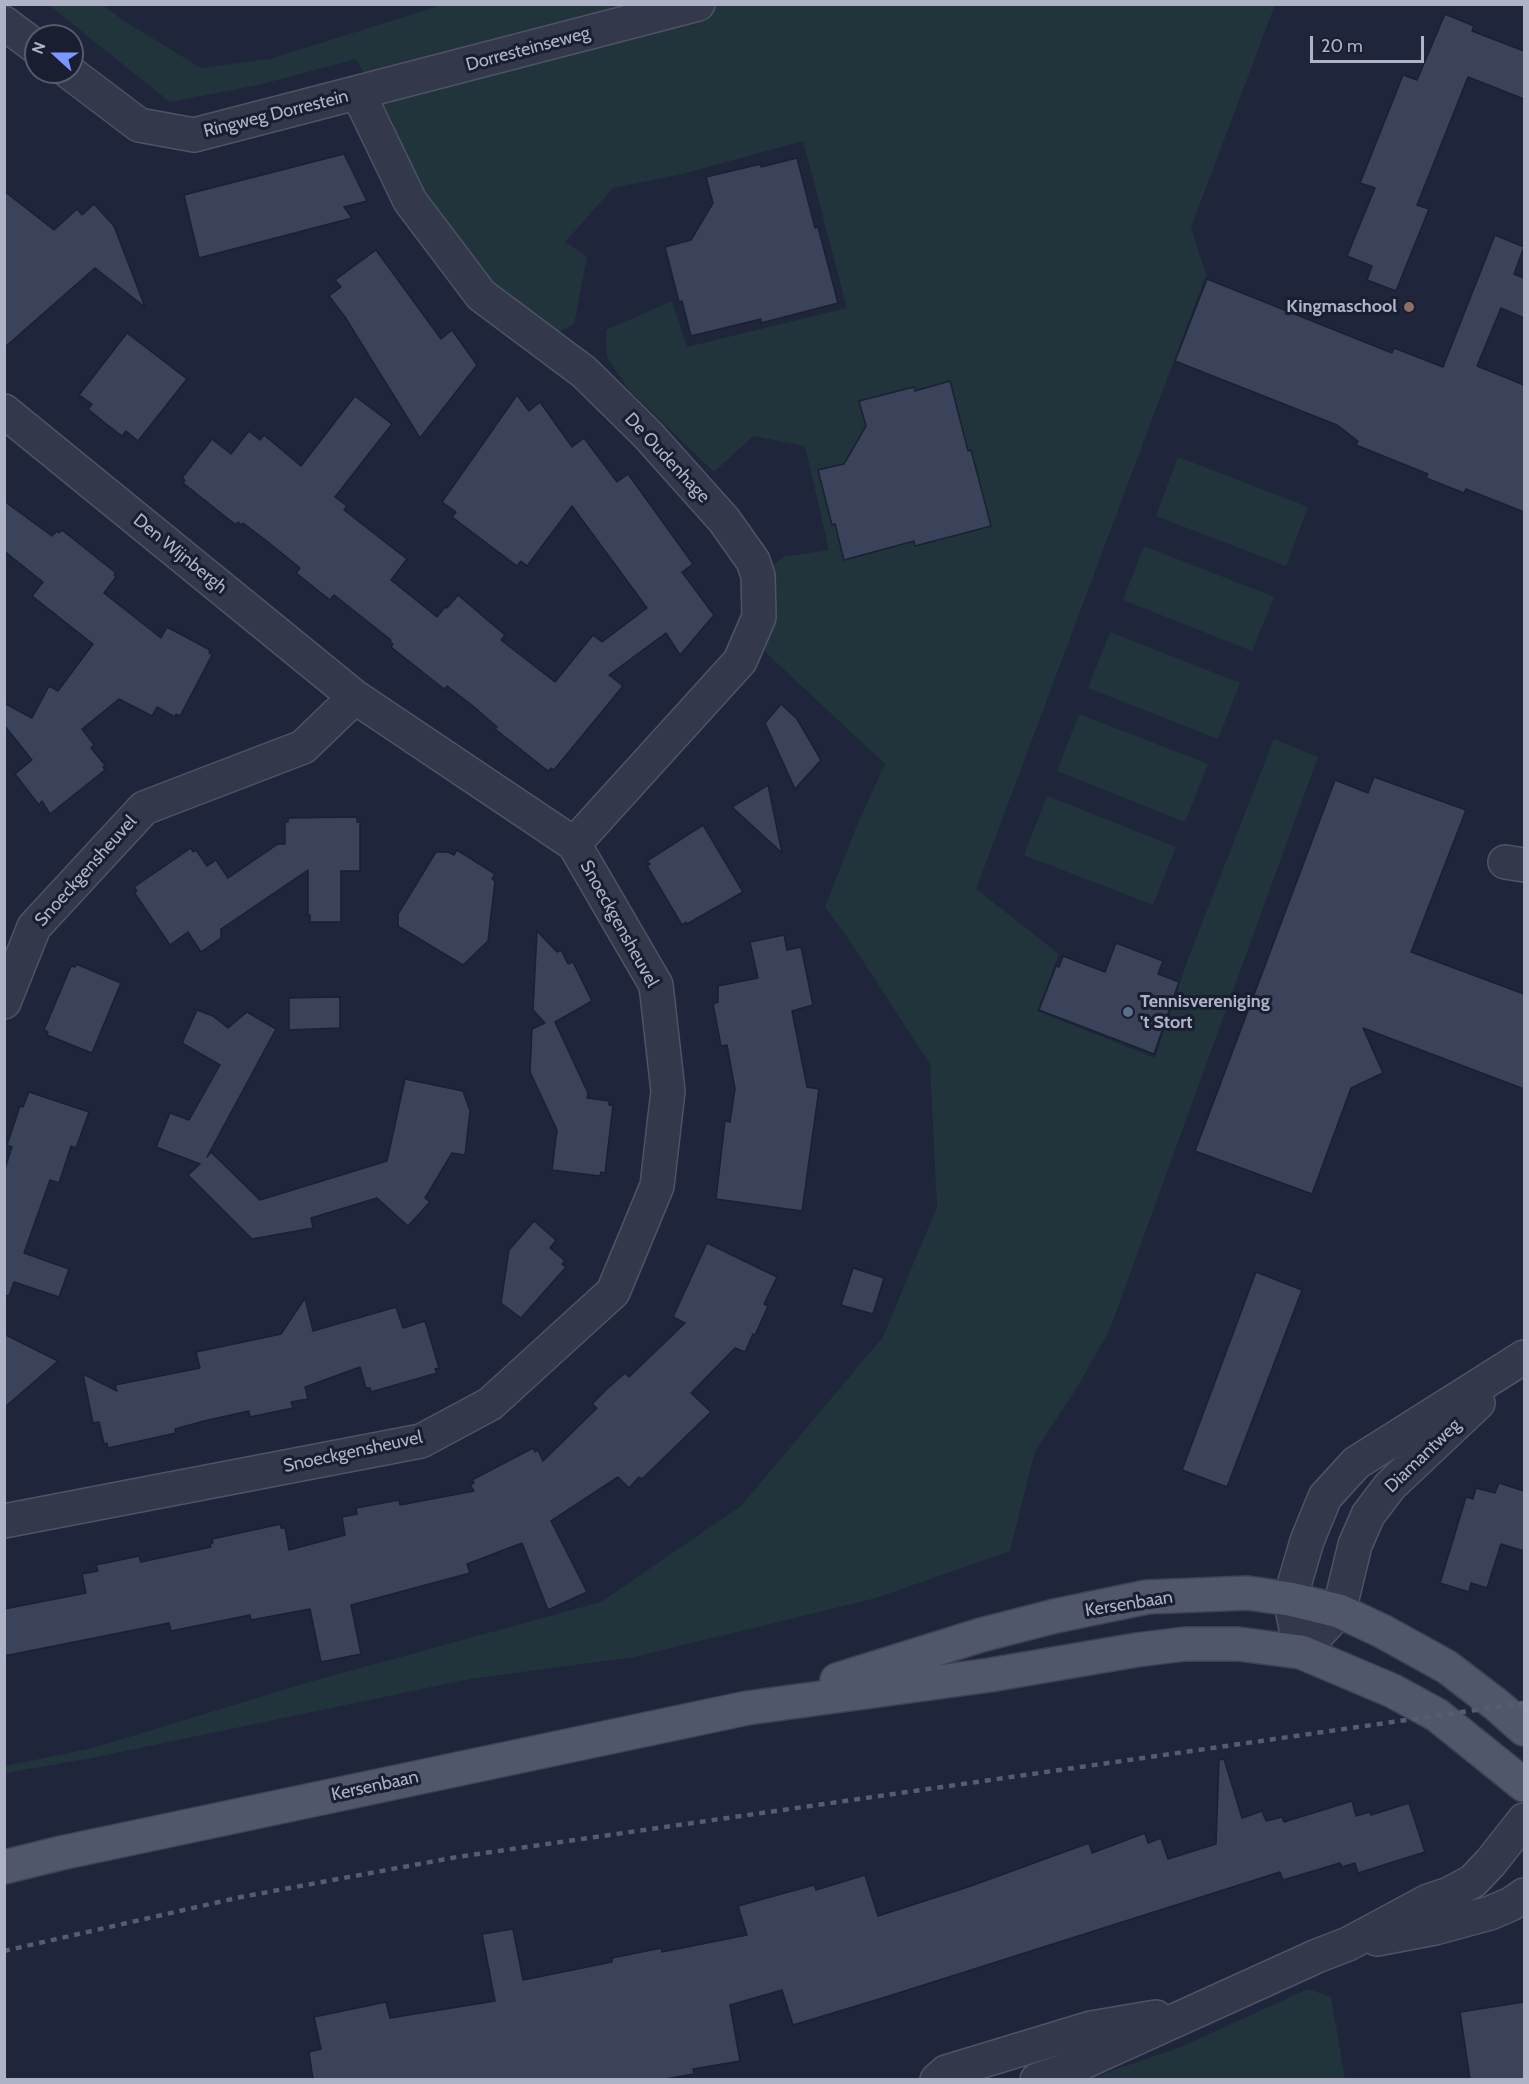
<!DOCTYPE html>
<style>
body{margin:0}
#map{position:relative;width:1529px;height:2084px;overflow:hidden;background:#1f263b;font-family:Cabin,sans-serif}
canvas{display:block}
.frame{position:absolute;inset:0;border:6px solid #aeb3c7;pointer-events:none}
.north{position:absolute;left:24px;top:24px;width:60px;height:60px;box-sizing:border-box;background:#191e30;border:2px solid #555a6c;border-radius:50%;rotate:291deg;font-size:16px;font-weight:700;line-height:24px;text-align:center;color:#aeb3c7}
.north::after{content:'';display:block;margin:auto;width:21px;height:27px;background:#7b97ff;clip-path:polygon(50% 0,100% 100%,50% 72%,0 100%)}
.scale{position:absolute;left:1310px;top:36px;width:114px;height:27px;box-sizing:border-box;border:3px solid #aeb3c7;border-top:0;padding-left:8px;font-size:18px;line-height:21px;white-space:nowrap;color:#aeb3c7;-webkit-text-stroke:4px #191e30;paint-order:stroke}
</style>
<div id="map">
<canvas width="1529" height="2084"></canvas>
<div class="frame"></div>
<div class="north">N</div>
<div class="scale">20 m</div>
</div>
<script>
const context = document.querySelector('canvas').getContext('2d');
context.lineJoin = 'round';
function paint(path, color) { context.fillStyle = color; context.fill(path, 'evenodd'); }
const shape = rows => new Path2D(rows.map(r => 'M' + r).join(''));
function trace(path, color, width, dash) { context.strokeStyle = color; context.lineWidth = width; context.lineCap = dash ? 'butt' : 'round'; context.setLineDash(dash || []); context.stroke(path); }
function drawText(font, color, halo, rows, align = 'center') {
  context.font = font + ' Cabin,sans-serif'; context.lineWidth = 6; context.setLineDash([]); context.textBaseline = 'middle'; context.strokeStyle = halo; context.fillStyle = color; for (const [text, x, y, turn = 0] of rows) {
    context.save(); context.translate(x, y); context.rotate((+turn || 0) * Math.PI / 180); context.textAlign = isNaN(turn) ? turn : align; if (halo) context.strokeText(text, 0, 0); context.fillText(text, 0, 0); context.restore();
  }
}
paint(shape([
 [49,5,103,5,124,21,201,68,270,59,442,5,1275,5,1191,227,1206,275,976,889,1059,954,1037,1011,1155,1058,1188,959,1274,739,1318,757,1110,1329,1076,1389,1035,1451,1010,1551,876,1598,634,1657,470,1679,87,1759,5,1773,5,1766,93,1748,306,1683,601,1602,741,1506,883,1337,937,1207,930,1064,850,941,825,907,858,823,885,764,761,648,770,568,783,557,829,550,805,446,753,436,714,472,629,390,607,357,606,330,672,301,687,347,847,308,803,141,682,174,613,188,565,242,587,257,574,324,551,336,488,287,436,218,401,148,393,122,356,59,258,85,170,102],
 [1178,457,1308,507,1286,566,1156,516],
 [1144,546,1274,597,1252,651,1123,600],
 [1110,632,1240,683,1218,739,1088,688],
 [1079,714,1208,764,1185,822,1057,771],
 [1047,796,1176,847,1153,905,1024,855],
 [1308,1989,1331,1997,1345,2079,1088,2079,1181,2047]
]), '#21343c');
const building = shape([
 [1445,14,1474,26,1472,31,1524,51,1524,99,1468,77,1417,205,1429,209,1396,291,1367,280,1372,266,1347,256,1375,188,1360,183,1403,75,1417,80,1445,14],
 [344,154,367,201,344,207,352,218,199,258,184,195,344,154],
 [797,158,815,228,818,227,838,303,761,323,761,319,691,336,682,301,679,302,665,247,691,240,713,203,706,177,761,164,761,167,797,158],
 [4,191,54,230,77,209,82,215,94,204,114,226,145,307,95,268,4,348,4,191],
 [1495,235,1524,247,1514,274,1524,278,1524,318,1501,308,1477,366,1524,385,1524,512,1466,489,1464,493,1426,478,1428,474,1356,445,1358,441,1337,425,1175,361,1207,279,1392,353,1394,348,1443,367,1495,235],
 [376,250,441,339,452,330,477,365,420,438,345,317,329,296,341,287,335,280,376,250],
 [127,333,187,379,138,441,126,431,122,436,105,423,88,409,92,404,79,395,127,333],
 [950,381,968,451,971,450,991,526,915,546,914,541,844,560,835,524,832,525,818,470,844,464,866,426,859,401,914,387,915,391,950,381],
 [517,395,529,411,540,402,572,447,584,438,617,482,628,474,693,564,682,572,714,615,680,655,666,633,609,675,623,686,554,770,551,768,548,771,495,729,497,727,473,706,447,686,444,689,391,647,393,644,390,642,391,640,334,595,330,600,296,573,300,568,268,542,243,523,242,525,238,522,236,525,183,483,185,480,182,478,212,439,231,454,249,431,260,440,264,435,301,466,355,396,392,424,335,497,347,506,344,510,407,559,391,580,437,617,445,607,447,608,458,595,505,635,501,640,555,682,593,635,602,642,647,608,572,506,527,566,521,561,517,566,452,517,456,512,442,502,517,395],
 [4,501,52,536,57,531,59,533,62,530,116,573,114,575,116,577,104,593,161,638,167,627,210,650,209,653,212,655,180,716,176,714,175,717,157,707,152,716,119,699,82,729,94,745,91,748,105,765,103,767,105,770,50,814,42,801,39,805,15,774,32,760,4,725,4,703,32,718,49,686,58,691,93,644,32,596,43,582,4,551,4,501],
 [781,704,797,719,821,760,795,789,765,723,781,704],
 [1374,777,1466,810,1411,952,1524,994,1524,1089,1363,1028,1383,1073,1351,1088,1312,1194,1195,1151,1335,780,1368,793,1374,777],
 [768,785,782,853,732,807,768,785],
 [357,817,357,822,360,822,360,871,341,871,341,922,310,922,310,915,308,915,308,870,221,929,221,938,201,952,188,932,170,945,134,892,137,891,134,887,191,848,193,852,196,850,207,866,216,860,228,878,278,844,285,844,285,822,288,822,288,818,357,817],
 [703,825,743,892,687,924,686,922,682,925,647,866,650,864,647,861,703,825],
 [457,850,495,874,492,879,495,881,488,941,463,965,398,926,398,914,436,852,448,852,454,855,457,850],
 [537,931,557,952,561,950,568,964,573,962,592,1001,555,1022,588,1093,587,1098,609,1101,609,1105,613,1105,605,1173,601,1172,600,1176,552,1170,557,1130,530,1072,532,1029,545,1023,533,1010,537,931],
 [784,935,787,950,801,947,813,1005,792,1011,807,1087,819,1089,802,1211,716,1199,725,1121,730,1122,735,1089,727,1045,721,1046,713,1004,718,1002,718,986,758,978,750,942,784,935],
 [1116,943,1163,961,1158,974,1179,982,1154,1054,1039,1010,1056,966,1059,967,1063,956,1105,972,1116,943],
 [76,964,121,983,92,1053,47,1035,48,1032,44,1030,71,966,75,967,76,964],
 [340,997,340,1028,289,1030,289,998,340,997],
 [197,1010,213,1016,228,1028,247,1012,276,1029,207,1157,211,1152,260,1200,387,1161,405,1079,463,1091,470,1111,465,1155,452,1153,425,1198,430,1202,408,1226,377,1198,311,1218,313,1228,252,1239,188,1175,200,1164,156,1147,170,1113,189,1120,220,1065,182,1043,197,1010],
 [29,1092,89,1112,76,1148,71,1146,59,1183,50,1180,24,1253,69,1269,59,1297,14,1282,9,1296,4,1295,4,1172,12,1147,7,1145,20,1106,23,1107,29,1092],
 [534,1221,556,1240,550,1248,565,1261,562,1264,566,1267,521,1318,501,1303,509,1250,534,1221],
 [707,1243,777,1277,764,1304,768,1306,755,1335,753,1334,745,1352,735,1348,691,1393,711,1412,642,1479,639,1477,629,1488,618,1477,551,1521,587,1592,548,1610,522,1543,467,1564,470,1573,351,1605,361,1654,321,1662,310,1609,251,1620,250,1615,171,1631,169,1623,4,1656,4,1609,86,1593,82,1574,98,1571,96,1565,139,1556,141,1562,211,1547,210,1544,213,1543,212,1539,281,1524,281,1528,285,1528,289,1550,345,1535,342,1517,357,1514,356,1508,399,1500,400,1505,474,1491,470,1485,474,1483,472,1480,533,1448,535,1452,538,1450,543,1461,597,1408,592,1404,608,1388,625,1373,629,1377,685,1323,673,1317,707,1243],
 [853,1268,884,1278,873,1314,841,1305,853,1268],
 [1256,1272,1302,1290,1227,1487,1182,1470,1256,1272],
 [305,1298,313,1331,396,1307,403,1328,425,1321,439,1368,435,1369,437,1373,371,1392,370,1388,366,1388,360,1367,305,1387,308,1399,291,1402,293,1408,250,1417,249,1411,204,1421,175,1429,176,1433,108,1448,107,1443,104,1444,99,1422,93,1423,83,1374,117,1391,115,1385,200,1368,196,1352,281,1334,305,1298],
 [4,1334,58,1361,4,1408,4,1334],
 [1499,1483,1524,1491,1524,1551,1501,1544,1487,1588,1471,1583,1469,1592,1440,1583,1466,1497,1473,1499,1476,1488,1495,1493,1499,1483],
 [1224,1759,1242,1818,1262,1811,1266,1821,1282,1817,1284,1822,1352,1801,1356,1816,1370,1812,1371,1815,1409,1803,1425,1852,1358,1873,1355,1863,1342,1867,1340,1863,1283,1880,1280,1872,889,1996,793,2025,782,1990,730,2005,740,2061,693,2069,694,2074,665,2079,313,2079,309,2052,321,2049,314,2017,386,2002,390,2018,495,2001,482,1934,513,1929,523,1980,612,1962,612,1958,661,1948,662,1952,747,1935,738,1906,814,1885,816,1890,865,1875,878,1916,968,1887,1089,1843,1092,1853,1145,1833,1148,1843,1161,1838,1168,1859,1216,1844,1219,1760,1224,1759],
 [1524,2002,1524,2079,1470,2079,1460,2012,1524,2002]
]);
paint(building, '#3b435b');
trace(building, '#1b2032', 1.5);
const minor = shape([
 [4,23,36,47],
 [69,72,139,125,194,135,698,4],
 [358,93,410,201,481,295,584,372,648,435,724,520,753,561,758,576,759,617,740,661,574,844],
 [4,411,355,697,574,844,656,985,668,1091,657,1186,613,1292,490,1404,421,1441,4,1521],
 [1505,862,1524,865],
 [4,1002,34,927,144,808,303,747,355,697],
 [1301,1652,1290,1599,1307,1541,1325,1497,1356,1463,1524,1357],
 [1301,1652,1339,1611,1355,1545,1368,1515,1390,1486,1478,1403],
 [1377,1939,1435,1928,1490,1913,1511,1904,1524,1895],
 [937,2080,946,2072,1091,2028,1156,2017],
 [1037,2080,1066,2070,1317,1956,1348,1944,1428,1901,1449,1894,1473,1881,1491,1862,1524,1820]
]);
const major = shape([
 [837,1680,981,1635,1055,1616,1147,1597,1248,1593,1290,1599,1339,1611,1382,1631,1447,1667,1498,1706,1524,1729],
 [4,1867,61,1853,747,1708,990,1675,1136,1650,1185,1644,1238,1644,1301,1652,1393,1691,1437,1715,1524,1785]
]);
trace(minor, '#4e5366', 36);
trace(major, '#3d4254', 36);
trace(minor, '#33394b', 33);
trace(major, '#51576b', 33);
trace(shape([
 [4,1951,241,1897,457,1857,1524,1703]
]), '#555c73', 4.5, [6, 6]);
for (const [x, y, r, color] of [
 [1409,307,6,"#8d6e63"],
 [1128,1012,6,"#5c6f8a"]
]) { const dot = new Path2D(); dot.arc(x, y, r, 0, 2 * Math.PI); context.fillStyle = color; context.fill(dot); trace(dot, '#191e30', 2); }
drawText('18px', '#aeb3c7', '#191e30', [
 ["Dorresteinseweg",528,49,-15],
 ["Ringweg Dorrestein",276,114,-14],
 ["De Oudenhage",667,458,47],
 ["Den Wijnbergh",180,554,39],
 ["Snoeckgensheuvel",86,871,-48],
 ["Snoeckgensheuvel",619,924,61],
 ["Snoeckgensheuvel",353,1452,-12],
 ["Diamantweg",1423,1456,-44],
 ["Kersenbaan",1129,1604,-9],
 ["Kersenbaan",375,1786,-12]
]);
drawText('bold 18px', '#aeb3c7', '#191e30', [
 ["Kingmaschool",1397,307],
 ["Tennisvereniging",1140,1002,"left"],
 ["'t Stort",1140,1023,"left"]
], 'right');
</script>
